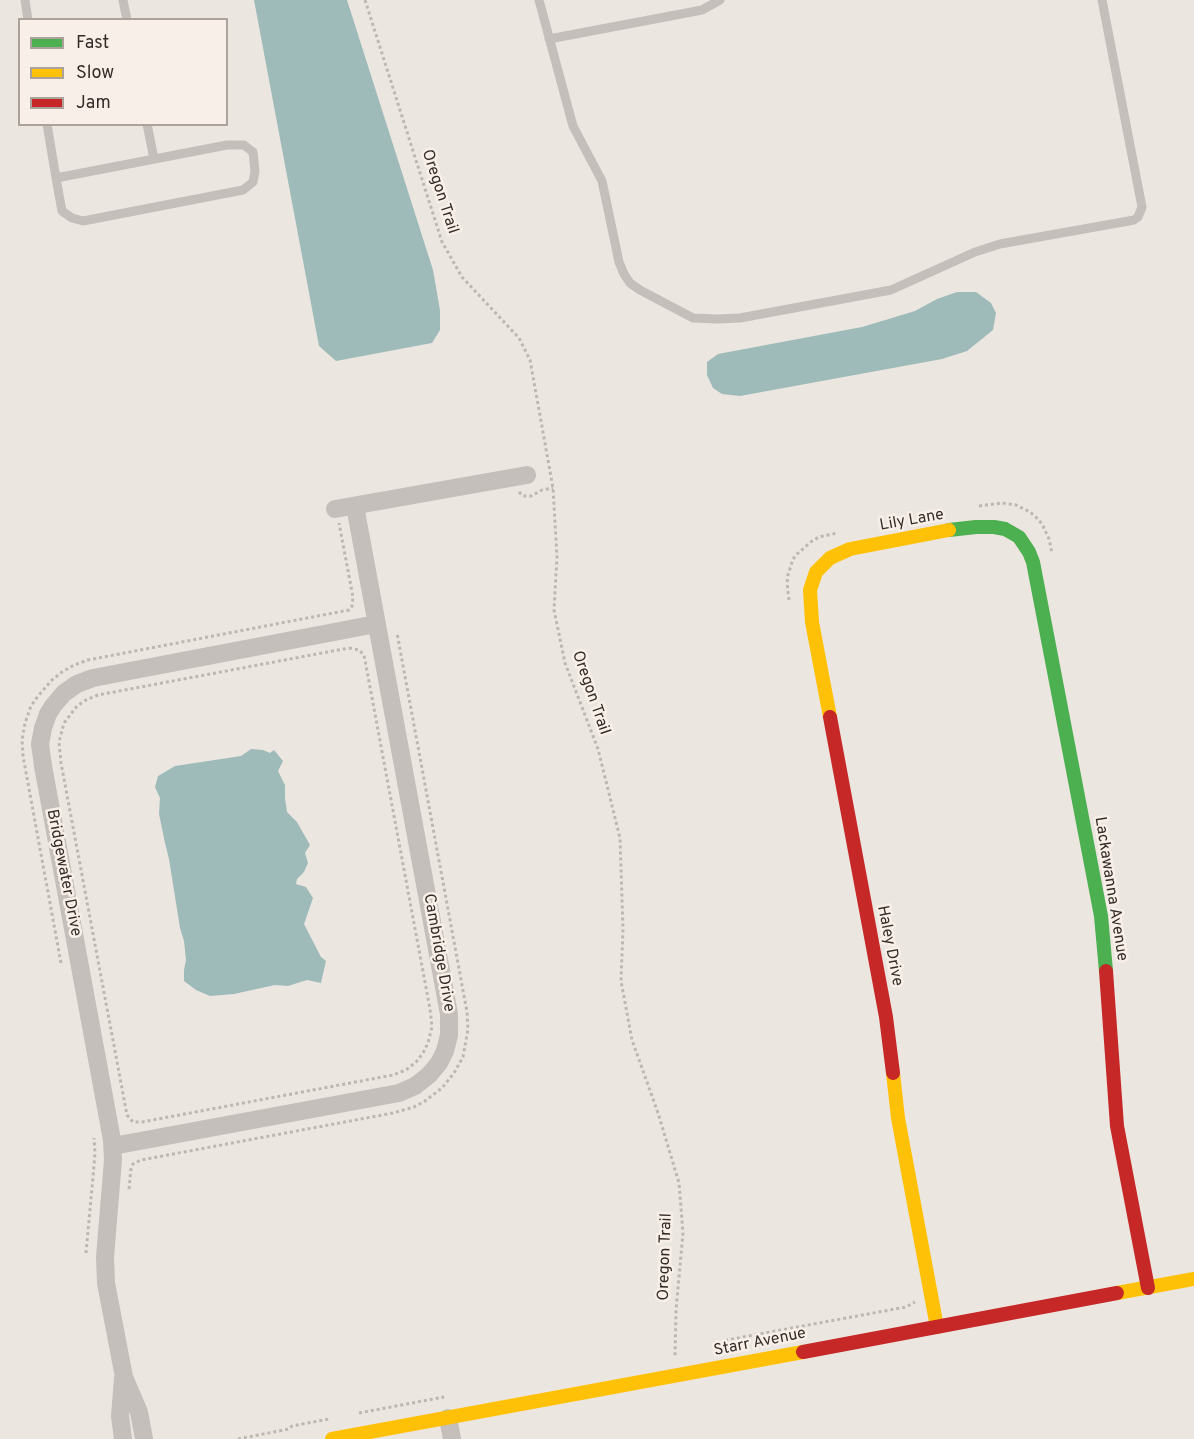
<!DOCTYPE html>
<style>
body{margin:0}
#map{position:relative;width:1194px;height:1439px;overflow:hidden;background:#ece6e0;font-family:Overpass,sans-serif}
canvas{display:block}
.legend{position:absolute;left:18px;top:18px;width:210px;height:108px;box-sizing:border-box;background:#f8f0e8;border:2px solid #aaa29b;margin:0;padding:8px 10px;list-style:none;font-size:18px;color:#342c28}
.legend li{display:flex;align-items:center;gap:12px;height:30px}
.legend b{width:30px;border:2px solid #aaa29b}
</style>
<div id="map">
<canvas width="1194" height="1439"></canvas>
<ul class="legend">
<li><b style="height:8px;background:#4caf50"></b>Fast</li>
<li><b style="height:8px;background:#ffc107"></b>Slow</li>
<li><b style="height:8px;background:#c62828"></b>Jam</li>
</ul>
</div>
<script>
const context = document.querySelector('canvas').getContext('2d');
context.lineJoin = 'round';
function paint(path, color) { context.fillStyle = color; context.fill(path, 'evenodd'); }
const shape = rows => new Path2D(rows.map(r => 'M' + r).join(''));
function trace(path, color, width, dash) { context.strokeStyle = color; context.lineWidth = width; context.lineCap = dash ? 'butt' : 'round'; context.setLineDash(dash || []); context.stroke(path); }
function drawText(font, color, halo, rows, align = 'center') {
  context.font = font + ' Overpass,sans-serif'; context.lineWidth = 5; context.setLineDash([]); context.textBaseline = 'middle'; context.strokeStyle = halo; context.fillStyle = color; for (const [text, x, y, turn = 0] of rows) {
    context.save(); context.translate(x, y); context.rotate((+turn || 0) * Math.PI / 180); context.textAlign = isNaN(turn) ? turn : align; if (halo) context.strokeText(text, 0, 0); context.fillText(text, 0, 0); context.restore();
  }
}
paint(shape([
 [254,0,347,0,433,270,440,310,440,330,432,343,336,361,319,346],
 [957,292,976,292,991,303,996,313,993,330,967,351,942,359,740,396,722,394,713,388,707,375,707,362,718,354,862,327,915,311,937,299],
 [251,749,263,750,270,753,274,750,283,761,278,771,285,785,285,798,287,812,297,822,310,845,305,853,308,863,304,872,297,879,296,884,306,887,313,898,304,924,321,957,326,961,321,983,307,980,288,986,275,985,234,994,210,996,196,990,184,981,184,970,186,960,184,941,180,928,169,859,165,843,159,814,160,798,155,787,158,776,175,766,241,756]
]), '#9ebbba');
trace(shape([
 [365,0,442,242,462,277,519,338,530,360,553,488,557,557,554,610,565,663,598,749,620,838,623,929,621,981,632,1040,658,1113,679,1183,683,1233,676,1310,675,1357],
 [519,492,523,496,531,496,542,490,553,488],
 [979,506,1002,503,1016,505,1030,512,1039,520,1043,526,1049,539,1052,553],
 [789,600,787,583,788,575,793,559,797,554,812,541,819,537,837,533],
 [349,648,359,650,364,655,430,1009,432,1027,428,1043,423,1053,416,1062,406,1070,393,1075,142,1122,133,1122,127,1115,61,763,59,742,64,723,77,706,86,700,98,695,349,648],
 [61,963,23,756,22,740,25,723,31,706,38,696,52,680,62,672,74,665,88,660,349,610,352,606,353,597,339,523],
 [129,1189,131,1168,133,1164,141,1160,393,1113,414,1107,425,1101,442,1088,454,1073,463,1057,468,1029,467,1012,397,633],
 [86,1253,93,1177,95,1153,94,1138],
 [715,1347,727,1340,906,1307,915,1302],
 [359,1413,444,1397],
 [238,1439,289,1429,292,1426,329,1419]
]), '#bdb7b2', 3, [3, 3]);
trace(shape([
 [25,0,28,20],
 [123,0,127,20],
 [539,0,573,126,602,181,619,262,624,274,630,283,640,290,693,318,717,319,740,318,891,290,975,252,1000,244,1134,220,1138,217,1142,207,1102,0],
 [549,39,702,10,720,0],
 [47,124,56,178,62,211,72,218,83,221,243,190,253,182,255,171,253,152,244,145,227,145,56,178],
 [147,124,154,159]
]), '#c4bfba', 9);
trace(shape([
 [335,509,527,475],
 [113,1146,399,1093,415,1086,429,1075,439,1063,445,1051,449,1035,449,1014,355,506],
 [448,1418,452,1439],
 [123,1439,120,1416,123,1378],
 [144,1439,139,1412,124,1377,106,1283,105,1257,113,1160,112,1140,43,766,40,744,43,728,48,714,53,706,64,693,77,684,93,678,376,624]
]), '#c4bfba', 18);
trace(shape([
 [949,530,976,527,994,527,1005,529,1019,537,1029,552,1033,562,1101,916,1106,971]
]), '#4caf50', 14);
trace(shape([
 [830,717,812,622,810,590,816,572,830,558,850,549,949,530],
 [893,1073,898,1118,937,1327],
 [1117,1293,1194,1279],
 [332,1439,803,1352]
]), '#ffc107', 14);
trace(shape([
 [830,717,886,1017,893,1073],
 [1106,971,1117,1126,1148,1288],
 [803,1352,1117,1293]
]), '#c62828', 14);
drawText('16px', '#342c28', '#f8f0e8', [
 ["Oregon Trail",439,192,72],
 ["Lily Lane",912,521,-10],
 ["Oregon Trail",590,693,71],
 ["Bridgewater Drive",63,873,79],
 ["Lackawanna Avenue",1110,889,81],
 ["Haley Drive",889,946,79],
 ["Cambridge Drive",438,953,80],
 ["Oregon Trail",666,1257,-88],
 ["Starr Avenue",760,1343,-11]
]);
</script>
